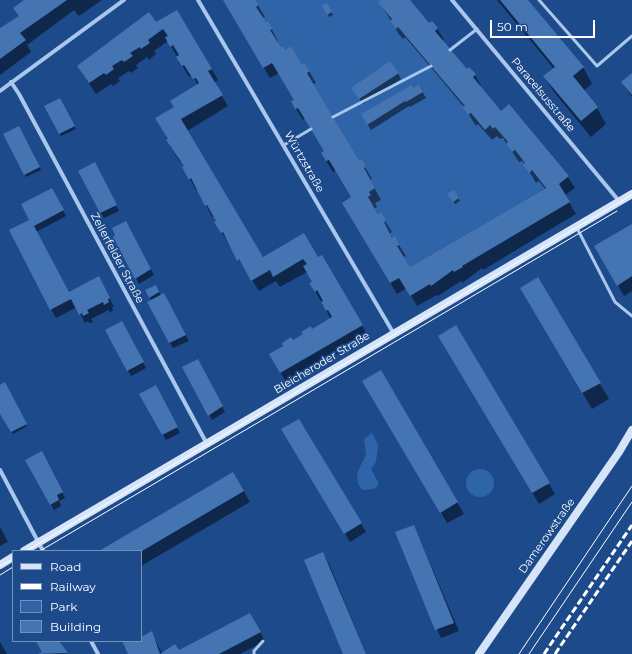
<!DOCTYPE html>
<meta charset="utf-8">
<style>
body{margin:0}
#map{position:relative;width:632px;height:654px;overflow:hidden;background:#1d4a8b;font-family:Montserrat,sans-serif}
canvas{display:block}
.legend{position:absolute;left:12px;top:550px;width:130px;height:92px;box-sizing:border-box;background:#1d4a8b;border:1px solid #7792b9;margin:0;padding:5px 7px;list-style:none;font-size:12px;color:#fff}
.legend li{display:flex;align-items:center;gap:8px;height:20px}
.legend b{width:20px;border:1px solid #7792b9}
.scale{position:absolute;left:490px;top:20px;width:105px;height:18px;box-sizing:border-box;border:2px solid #fff;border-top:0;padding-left:5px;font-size:12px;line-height:14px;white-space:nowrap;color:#fff;-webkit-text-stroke:3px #1d4a8b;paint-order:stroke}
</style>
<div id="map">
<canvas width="632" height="654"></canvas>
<ul class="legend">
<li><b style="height:5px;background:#d5e4f9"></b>Road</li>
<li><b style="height:5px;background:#fff"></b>Railway</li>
<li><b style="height:11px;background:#3064a9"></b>Park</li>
<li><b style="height:11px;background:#4574b3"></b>Building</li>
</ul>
<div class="scale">50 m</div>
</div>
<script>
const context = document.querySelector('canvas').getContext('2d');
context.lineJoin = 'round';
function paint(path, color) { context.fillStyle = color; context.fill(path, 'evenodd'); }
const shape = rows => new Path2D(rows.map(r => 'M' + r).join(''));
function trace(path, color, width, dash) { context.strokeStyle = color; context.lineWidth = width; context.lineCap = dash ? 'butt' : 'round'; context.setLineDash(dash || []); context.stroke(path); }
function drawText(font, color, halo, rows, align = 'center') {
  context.font = font + ' Montserrat,sans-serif'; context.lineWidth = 3.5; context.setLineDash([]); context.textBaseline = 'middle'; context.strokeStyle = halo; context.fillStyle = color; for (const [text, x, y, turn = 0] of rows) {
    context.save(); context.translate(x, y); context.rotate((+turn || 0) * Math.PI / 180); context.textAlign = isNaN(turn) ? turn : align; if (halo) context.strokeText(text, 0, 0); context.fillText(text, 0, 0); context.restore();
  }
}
paint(shape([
 [256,0,381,0,379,2,392,19,390,21,396,28,398,27,431,66,465,106,463,107,468,115,471,113,485,130,490,125,493,129,495,127,508,142,506,144,512,152,515,150,525,163,523,165,529,172,532,170,546,188,410,267,397,246,400,244,395,237,392,238,384,222,386,221,381,213,378,214,368,197,371,195,369,192,375,188,364,168,366,167,362,159,359,160,333,117,307,73,310,71,305,63,302,64,291,46,285,50,283,46,281,47,270,30,273,29,268,21,266,22,256,7,259,5],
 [372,433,378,445,376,462,371,469,378,482,378,486,373,489,362,490,358,484,357,473,366,455,364,439],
 '466 483a14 14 0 1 1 28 0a14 14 0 1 1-28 0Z'
]), '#3064a9');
paint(shape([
 [26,0,102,0,79,16,74,10,27,45,31,52,0,75,0,28,19,17],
 [224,0,255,0,265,17,262,18,265,23,268,22,278,41,276,42,302,66,305,64,316,83,313,84,359,162,361,160,372,179,370,180,381,200,375,203,377,207,374,209,385,221,392,232,389,234,399,245,406,256,403,257,409,268,545,189,539,181,536,183,525,164,522,161,519,162,503,138,500,139,497,136,492,140,478,124,476,126,464,107,439,77,405,37,403,39,398,33,380,2,383,0,408,0,429,25,437,28,444,40,442,41,467,71,475,75,481,86,480,87,501,112,509,105,568,177,575,188,565,195,576,214,483,270,482,268,462,283,461,281,438,296,437,295,417,306,407,288,397,294,343,203,352,197,337,170,333,172,322,154,326,152,306,118,303,120,292,102,295,100,279,73,270,78],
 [497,0,527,0,583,67,592,84,583,91,597,108,606,124,591,137,554,92,544,76,554,69],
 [327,4,333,15,329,17,323,7],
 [177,11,218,80,214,83,228,106,187,131,263,259,317,258,321,256,368,336,287,384,270,354,331,319,311,284,313,283,307,272,280,287,276,281,259,291,222,233,215,222,217,221,214,216,212,217,198,189,196,190,183,167,185,166,182,161,180,162,167,141,169,139,175,108,198,85,192,75,189,77,168,41,154,51,156,54,149,60,147,57,136,65,138,68,131,73,129,71,118,78,120,81,113,86,111,84,96,94,78,67],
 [398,73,401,79,363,104,356,94],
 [632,74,632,97,622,82],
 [419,86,426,98,410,107,409,106,371,130,362,115],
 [60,99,76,129,61,136,45,107],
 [30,147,41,170,26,177,20,165],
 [97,169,119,211,104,218,95,203],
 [52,189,66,216,36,232,69,293,103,286,114,307,112,308,113,310,110,313,109,310,91,319,93,322,89,323,88,321,85,323,77,307,56,318,10,231,31,220],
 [453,191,460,201,455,204,449,194],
 [632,225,632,291,624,296,596,247],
 [129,227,154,275,139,284,136,278],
 [538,278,609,399,592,409,521,288],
 [155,286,161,296,164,295,189,341,173,348,148,302,152,301,146,291],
 [456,327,555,494,539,504,440,336],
 [125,328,146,368,131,376,107,330],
 [201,365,225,412,212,420,183,368],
 [380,372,464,514,447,523,364,381],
 [4,384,27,426,13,434,0,411,0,386],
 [156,387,180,433,166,440,141,394],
 [299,420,366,532,350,542,283,430],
 [41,452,65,498,59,501,61,506,54,510,44,492],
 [233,473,250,502,141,566,141,551,101,551],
 [414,526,459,631,441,638,396,533],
 [0,527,8,542,0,546],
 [323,553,329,564,366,654,344,654],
 [250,614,265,641,240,654,129,654,123,641,141,641,141,634,142,637,151,632,162,653,179,651],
 [37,641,59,641,68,654,40,654,43,652],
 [0,642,7,654,0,654]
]), '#0007');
paint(shape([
 [24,0,67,0,20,33,26,40,0,59,0,28,19,16,13,8],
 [223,0,256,0,259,5,256,7,266,22,268,21,273,29,270,30,281,47,283,46,285,50,291,46,302,64,305,63,310,71,307,73,333,117,359,160,362,159,366,167,364,168,375,188,369,192,371,195,368,197,378,214,381,212,386,221,384,222,392,238,395,236,400,245,397,246,410,267,546,188,532,170,529,173,523,165,525,163,515,150,512,152,506,144,508,142,495,127,493,129,490,125,485,130,471,113,468,115,462,107,465,106,431,66,398,27,396,29,390,21,392,19,378,2,381,0,410,0,429,23,432,21,438,28,435,31,467,69,469,67,476,74,473,77,501,111,509,104,569,176,559,184,570,202,462,266,463,267,454,272,453,270,431,286,430,284,410,296,399,278,390,283,342,203,351,197,329,160,326,161,321,153,324,151,298,108,295,109,291,101,294,100,272,63,263,68],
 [500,0,528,0,584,67,573,76,598,107,581,121,543,76,555,67],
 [327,3,332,12,327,15,322,6],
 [177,10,212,69,208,71,223,95,181,119,263,257,304,233,318,257,322,255,363,325,280,373,269,354,283,346,282,343,291,337,293,340,303,334,301,332,311,326,312,329,332,317,328,310,326,311,321,302,323,301,317,290,315,292,309,283,312,282,303,266,307,264,303,259,273,277,270,270,251,281,239,259,237,261,223,232,221,233,214,222,216,221,207,205,205,206,191,178,189,180,182,167,184,166,166,140,168,139,155,118,174,107,170,101,199,83,196,78,193,79,184,65,182,66,176,57,179,55,173,45,170,47,165,37,168,36,163,29,148,40,150,43,141,49,140,47,130,53,133,56,124,62,122,60,112,66,114,69,106,75,104,73,89,83,77,66,149,12,156,22],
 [390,61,399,73,359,99,351,88],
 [632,73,632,95,621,82],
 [412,85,413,88,419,85,423,92,406,102,405,101,367,125,361,114],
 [60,98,75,126,59,134,44,106],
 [19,126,40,167,24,175,3,134],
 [95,162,117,205,100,213,78,171],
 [52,188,64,210,34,226,69,292,99,276,110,298,108,299,109,302,104,305,103,302,87,310,89,313,83,316,82,313,79,315,71,299,50,310,9,230,29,220,21,204],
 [454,190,459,198,453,202,447,194],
 [126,221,151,269,135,279,113,237,115,235,112,228],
 [632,224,632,276,617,286,594,246],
 [538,277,601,383,582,393,520,288],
 [156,285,159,292,149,298,145,290],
 [164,293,186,335,169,343,147,302],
 [122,321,144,362,127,371,105,330],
 [456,325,550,483,532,493,438,336],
 [198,359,223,406,208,416,182,367],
 [381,370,458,502,440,513,362,381],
 [5,382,27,424,11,432,0,414,0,385],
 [156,385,178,427,162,435,139,394],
 [299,419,362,523,344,534,281,429],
 [42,451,63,492,57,495,59,500,50,505,25,460],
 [233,472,244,491,142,551,99,551],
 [414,525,454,623,435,630,395,532],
 [323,552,366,654,343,654,304,560],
 [250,613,261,632,219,654,128,654,122,641,141,641,141,637,152,631,160,654,175,644,179,650],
 [36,641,59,641,68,653,38,654,42,652]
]), '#4574b3');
trace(shape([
 [539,0,597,66,632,36],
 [450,50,477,29],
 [333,117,431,66],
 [284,145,311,129],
 [577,228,615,302,632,316],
 [254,654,254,651,263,641]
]), '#a9c6ec', 3);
trace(shape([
 [198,0,394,334],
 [452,0,619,201],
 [11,82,19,94,207,444],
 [0,91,124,0],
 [0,470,43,551],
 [91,641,98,654]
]), '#a9c6ec', 4);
trace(shape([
 [24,551,632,194],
 [0,565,13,557],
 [479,654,619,452,632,430]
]), '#d5e4f9', 8);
trace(shape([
 [26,551,632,195],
 [40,551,617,211],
 [0,566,13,559],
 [0,575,13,567],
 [519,654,632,486],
 [529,654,632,502]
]), '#fff', 1);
trace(shape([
 [544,654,632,525],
 [555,654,632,541]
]), '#fff', 3, [7, 3]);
drawText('11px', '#fff', '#1d4a8b', [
 ["Paracelsusstraße",543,95,50],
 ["Würtzstraße",304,162,60],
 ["Zellerfelder Straße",117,258,62],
 ["Bleicheroder Straße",322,363,-31],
 ["Damerowstraße",547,536,-55]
]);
</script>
